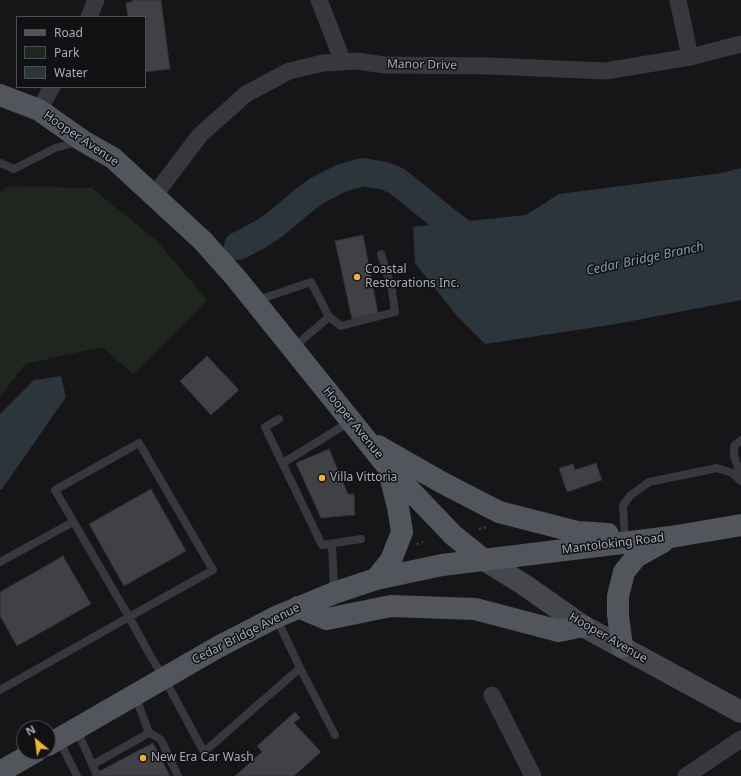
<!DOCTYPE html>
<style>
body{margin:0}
#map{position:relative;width:741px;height:776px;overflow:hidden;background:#161618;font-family:"Noto Sans",sans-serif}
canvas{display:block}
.legend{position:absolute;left:16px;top:16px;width:130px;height:72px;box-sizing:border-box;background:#111113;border:1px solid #4d4f55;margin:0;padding:5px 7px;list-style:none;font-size:12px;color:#a8adb8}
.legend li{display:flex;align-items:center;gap:8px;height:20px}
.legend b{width:20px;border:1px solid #4d4f55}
.north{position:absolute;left:16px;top:720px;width:40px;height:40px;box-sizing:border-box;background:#111113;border:1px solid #4d4f55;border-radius:50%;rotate:331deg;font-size:11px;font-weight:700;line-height:16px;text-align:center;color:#a8adb8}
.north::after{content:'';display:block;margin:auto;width:14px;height:18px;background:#f2b134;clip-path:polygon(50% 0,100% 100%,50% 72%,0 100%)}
</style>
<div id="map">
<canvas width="741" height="776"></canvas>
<ul class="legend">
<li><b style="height:5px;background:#53555c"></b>Road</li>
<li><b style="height:11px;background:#1e261f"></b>Park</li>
<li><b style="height:11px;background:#2c353c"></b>Water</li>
</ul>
<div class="north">N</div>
</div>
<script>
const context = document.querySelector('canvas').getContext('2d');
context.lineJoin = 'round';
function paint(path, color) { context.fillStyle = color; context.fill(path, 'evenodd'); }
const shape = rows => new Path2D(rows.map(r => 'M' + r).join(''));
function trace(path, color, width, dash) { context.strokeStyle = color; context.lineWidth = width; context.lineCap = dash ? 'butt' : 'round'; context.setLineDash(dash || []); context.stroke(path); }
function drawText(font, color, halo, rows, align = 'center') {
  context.font = font + ' "Noto Sans",sans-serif'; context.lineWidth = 3; context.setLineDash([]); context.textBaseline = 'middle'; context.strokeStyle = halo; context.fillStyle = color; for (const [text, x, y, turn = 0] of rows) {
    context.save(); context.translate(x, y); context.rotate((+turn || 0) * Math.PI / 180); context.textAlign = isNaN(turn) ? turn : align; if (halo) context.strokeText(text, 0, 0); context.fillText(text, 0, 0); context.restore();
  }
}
paint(shape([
 [8,186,92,188,157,241,207,300,133,374,102,347,25,364,0,397,0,192]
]), '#1e261f');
paint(shape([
 [741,168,741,300,616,324,485,344,457,316,415,263,413,227,526,215,559,194,722,173],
 [61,376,66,397,2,489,0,490,0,414,34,380]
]), '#2c353c');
trace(shape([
 [238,246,259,235,273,226,307,198,318,190,342,178,363,172,385,176,397,181,449,223,467,236,481,243]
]), '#2c353c', 28);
const building = shape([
 [132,0,161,0,170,69,145,72,145,17,128,17,126,3,132,2,132,0],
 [363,235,378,313,352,319,335,241,363,235],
 [207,356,239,390,211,415,180,381,207,356],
 [329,449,348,494,354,494,355,515,321,518,296,463,329,449],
 [596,463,602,480,567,492,559,468,573,464,575,470,596,463],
 [151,489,186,551,124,586,89,524,151,489],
 [63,556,91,604,17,646,0,616,0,592,63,556],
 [295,712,300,718,294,723,321,752,294,776,235,776,262,752,257,746,295,712],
 [153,743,170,776,91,776,96,773,153,743]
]);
paint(building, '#404145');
trace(building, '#303034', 1);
trace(shape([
 [479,529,487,527],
 [417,544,423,542]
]), '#3d3f44', 2.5, [2, 3]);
trace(shape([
 [0,163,14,169,55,148,78,142],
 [255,301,311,282,329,317,294,347],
 [329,317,341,326,395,312,392,290,381,254],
 [279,419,265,427,322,545,361,539],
 [741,440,734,446,734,456,741,476],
 [283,463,351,421],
 [625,542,623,505,631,495,649,482,717,468,732,473,741,481],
 [332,544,334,591],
 [0,562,73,522],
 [300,668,335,735],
 [0,690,129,617,213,570,139,443,55,490,129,617,150,655,164,678,204,752,300,668,276,617],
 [77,730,96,773],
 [149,733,155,736,161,740,178,776],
 [59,740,77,776],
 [92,765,149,733,135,695]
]), '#37383d', 8);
trace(shape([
 [319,0,343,62],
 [678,0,690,57],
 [89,17,96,0],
 [39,110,52,87],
 [153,197,200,135,246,94,289,71,323,63,357,61,384,65,490,66,605,71,690,57,741,44],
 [492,695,533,776],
 [686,776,741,739]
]), '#37383d', 17);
trace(shape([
 [484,560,523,584,583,626,741,712]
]), '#45474d', 22);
trace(shape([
 [0,95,39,110,83,141,113,158,203,241,236,278,388,467,453,535,484,560],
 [378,446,441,482,499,512,577,532,608,534],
 [376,579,391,560,402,532,398,507,388,468],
 [298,607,327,619,391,606,475,609,559,631,583,626],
 [622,647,618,615,618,596,624,572,636,557,663,542],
 [48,745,218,647,276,617,334,593,376,579,442,565,671,537,741,525],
 [0,772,35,752]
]), '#53555c', 22);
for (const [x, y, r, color] of [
 [357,277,4,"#f2b134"],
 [322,478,4,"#f2b134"],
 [143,758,4,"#f2b134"]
]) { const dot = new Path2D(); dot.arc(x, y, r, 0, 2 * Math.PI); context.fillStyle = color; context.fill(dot); trace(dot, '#111113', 1.5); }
drawText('12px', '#a8adb8', '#111113', [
 ["Manor Drive",422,65,1],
 ["Hooper Avenue",81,139,34],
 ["Hooper Avenue",353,423,51],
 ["Mantoloking Road",613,544,-7],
 ["Cedar Bridge Avenue",246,634,-27],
 ["Hooper Avenue",608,638,30]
]);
drawText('12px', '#a8adb8', '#111113', [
 ["Coastal",365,270],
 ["Restorations Inc.",365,284],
 ["Villa Vittoria",330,478],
 ["New Era Car Wash",151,758]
], 'left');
drawText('italic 13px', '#7f9bb3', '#111113', [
 ["Cedar Bridge Branch",645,259,-12]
]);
</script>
